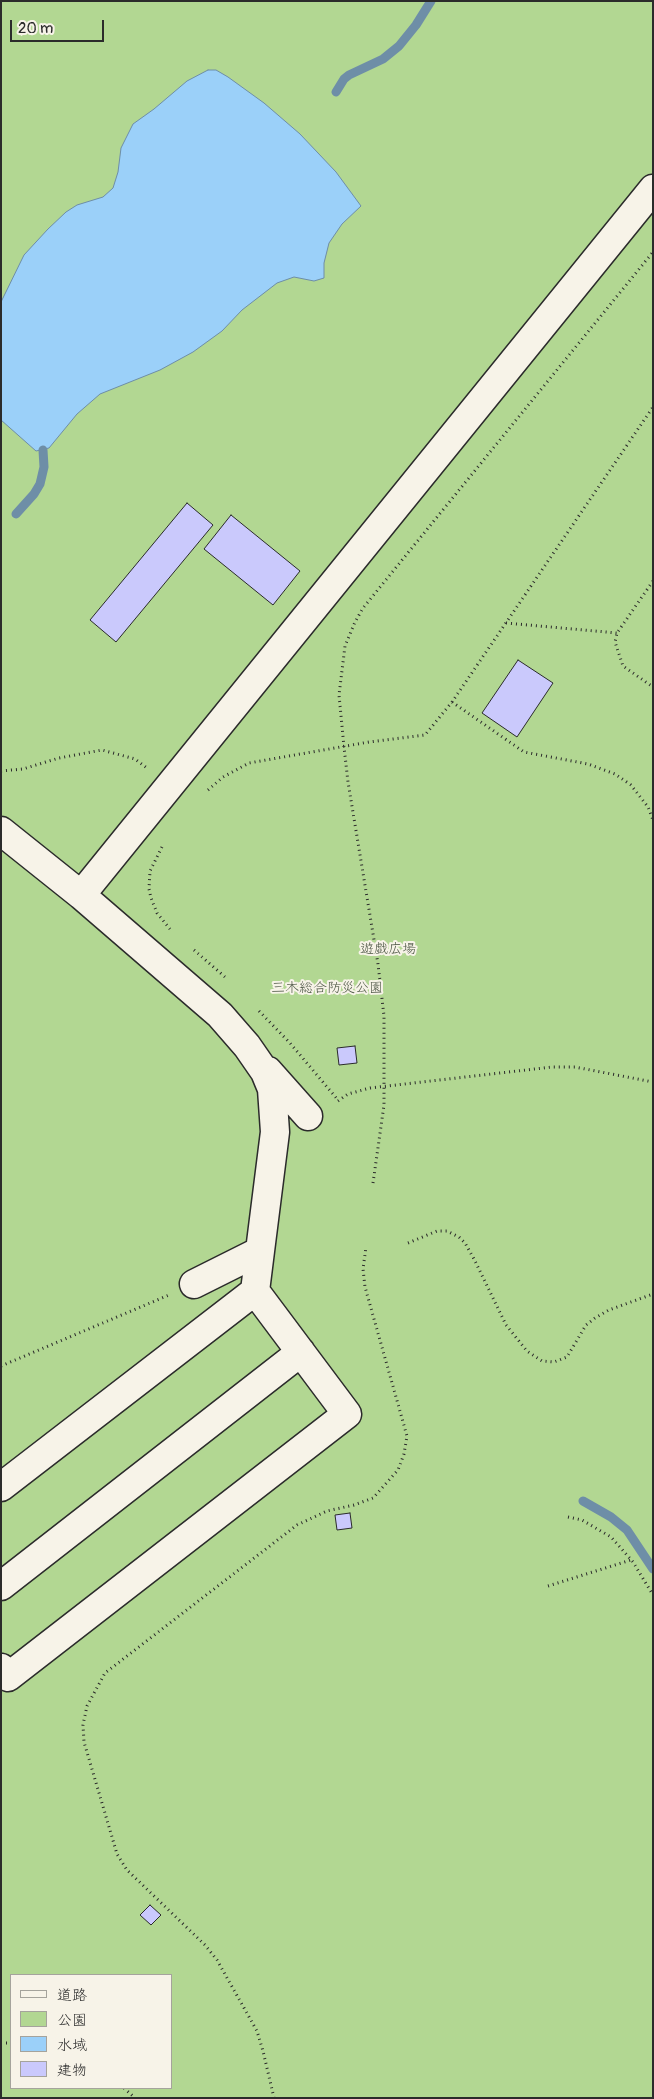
<!DOCTYPE html>
<meta charset="utf-8">
<style>
body{margin:0}
#map{position:relative;width:654px;height:2099px;overflow:hidden;background:#f7f3e8;font-family:Pangolin,"Klee One",sans-serif}
canvas{display:block}
.frame{position:absolute;inset:0;border:2px solid #2b2b2b;pointer-events:none}
.legend{position:absolute;left:10px;top:1974px;width:162px;height:115px;box-sizing:border-box;background:#f7f3e8;border:1px solid #a5a39c;margin:0;padding:6px 9px;list-style:none;font-size:15px;color:#2b2b2b}
.legend li{display:flex;align-items:center;gap:10px;height:25px}
.legend b{width:25px;border:1px solid #a5a39c}
.scale{position:absolute;left:10px;top:20px;width:94px;height:22px;box-sizing:border-box;border:2px solid #2b2b2b;border-top:0;padding-left:6px;font-size:15px;line-height:18px;white-space:nowrap;color:#2b2b2b;-webkit-text-stroke:4px #f7f3e8;paint-order:stroke}
</style>
<div id="map">
<canvas width="654" height="2099"></canvas>
<div class="frame"></div>
<ul class="legend">
<li><b style="height:6px;background:#f7f3e8"></b>道路</li>
<li><b style="height:14px;background:#b2d792"></b>公園</li>
<li><b style="height:14px;background:#9bd0f9"></b>水域</li>
<li><b style="height:14px;background:#cac9fc"></b>建物</li>
</ul>
<div class="scale">20 m</div>
</div>
<script>
const context = document.querySelector('canvas').getContext('2d');
context.lineJoin = 'round';
function paint(path, color) { context.fillStyle = color; context.fill(path, 'evenodd'); }
const shape = rows => new Path2D(rows.map(r => 'M' + r).join(''));
function trace(path, color, width, dash) { context.strokeStyle = color; context.lineWidth = width; context.lineCap = dash ? 'butt' : 'round'; context.setLineDash(dash || []); context.stroke(path); }
function drawText(font, color, halo, rows, align = 'center') {
  context.font = font + ' Pangolin,"Klee One",sans-serif'; context.lineWidth = 4; context.setLineDash([]); context.textBaseline = 'middle'; context.strokeStyle = halo; context.fillStyle = color; for (const [text, x, y, turn = 0] of rows) {
    context.save(); context.translate(x, y); context.rotate((+turn || 0) * Math.PI / 180); context.textAlign = isNaN(turn) ? turn : align; if (halo) context.strokeText(text, 0, 0); context.fillText(text, 0, 0); context.restore();
  }
}
paint(shape([
 [1,1,653,1,653,2098,1,2098],
 [11,1975,171,1975,171,2088,11,2088]
]), '#b2d792');
const water = shape([
 [208,70,216,70,228,77,264,103,300,134,336,172,361,206,342,224,329,243,324,263,324,278,314,281,294,277,277,283,242,310,222,331,193,352,160,370,100,394,77,414,49,448,36,451,1,420,1,302,24,255,48,229,66,212,77,205,103,197,113,188,118,172,121,148,133,124,154,109,187,81,208,70]
]);
paint(water, '#9bd0f9');
trace(water, '#6e8ea7', 1);
trace(shape([
 [336,92,344,79,349,75,383,59,399,46,416,25,431,1],
 [16,514,34,494,40,484,44,467,43,450],
 [583,1501,611,1517,627,1530,653,1569]
]), '#6e8ea7', 9);
const building = shape([
 [187,503,213,525,116,642,90,620,187,503],
 [231,515,300,571,273,605,204,549,231,515],
 [518,660,553,683,517,737,482,713,518,660],
 [355,1046,357,1063,339,1065,337,1048,355,1046],
 [350,1513,352,1528,337,1530,335,1515,350,1513],
 [150,1905,161,1915,151,1925,140,1915,150,1905]
]);
paint(building, '#cac9fc');
trace(building, '#2b2b2b', 1);
const minor = shape([
 [1,831,81,895,220,1015,247,1046,265,1072,272,1089,275,1132,260,1251,194,1284],
 [81,895,653,189],
 [268,1071,308,1116],
 [1,1487,255,1291],
 [1,1586,301,1352],
 [1,1668,8,1677,347,1414,255,1291,260,1251]
]);
trace(minor, '#2b2b2b', 31);
trace(shape([
 [653,581,617,633,615,642,623,666,653,687],
 [506,623,617,633],
 [452,702,524,752,588,764,615,774,631,785,648,807,653,820],
 [1,771,23,769,59,758,102,750,135,759,147,768],
 [208,790,223,777,249,763,369,742,425,735,452,702,653,407],
 [162,847,150,871,149,889,151,898,157,913,170,929],
 [194,950,225,977],
 [259,1011,290,1043,338,1100],
 [338,1101,348,1094,370,1088,552,1067,575,1067,653,1082],
 [373,1183,384,1105,384,1016,378,964,348,782,344,747,339,695,345,646,355,622,363,608,653,252],
 [408,1243,437,1231,447,1231,459,1237,465,1243,474,1259,506,1325,527,1351,542,1361,554,1362,567,1357,586,1325,595,1318,609,1310,653,1294],
 [1,1366,169,1295],
 [568,1517,582,1520,611,1537,633,1562,653,1595],
 [548,1586,631,1560],
 [1,2043,11,2043],
 [124,2088,135,2098],
 [274,2098,263,2051,257,2031,217,1960,205,1945,127,1870,117,1854,84,1742,83,1725,87,1706,105,1673,297,1525,327,1511,354,1505,373,1498,398,1470,404,1454,407,1436,365,1287,363,1269,366,1247]
]), '#2b2b2b', 3, [1, 4]);
trace(minor, '#f7f3e8', 28);
drawText('14px', '#4d5645', '#f7f3e8', [
 ["遊戯広場",388,949],
 ["三木総合防災公園",327,988]
]);
</script>
